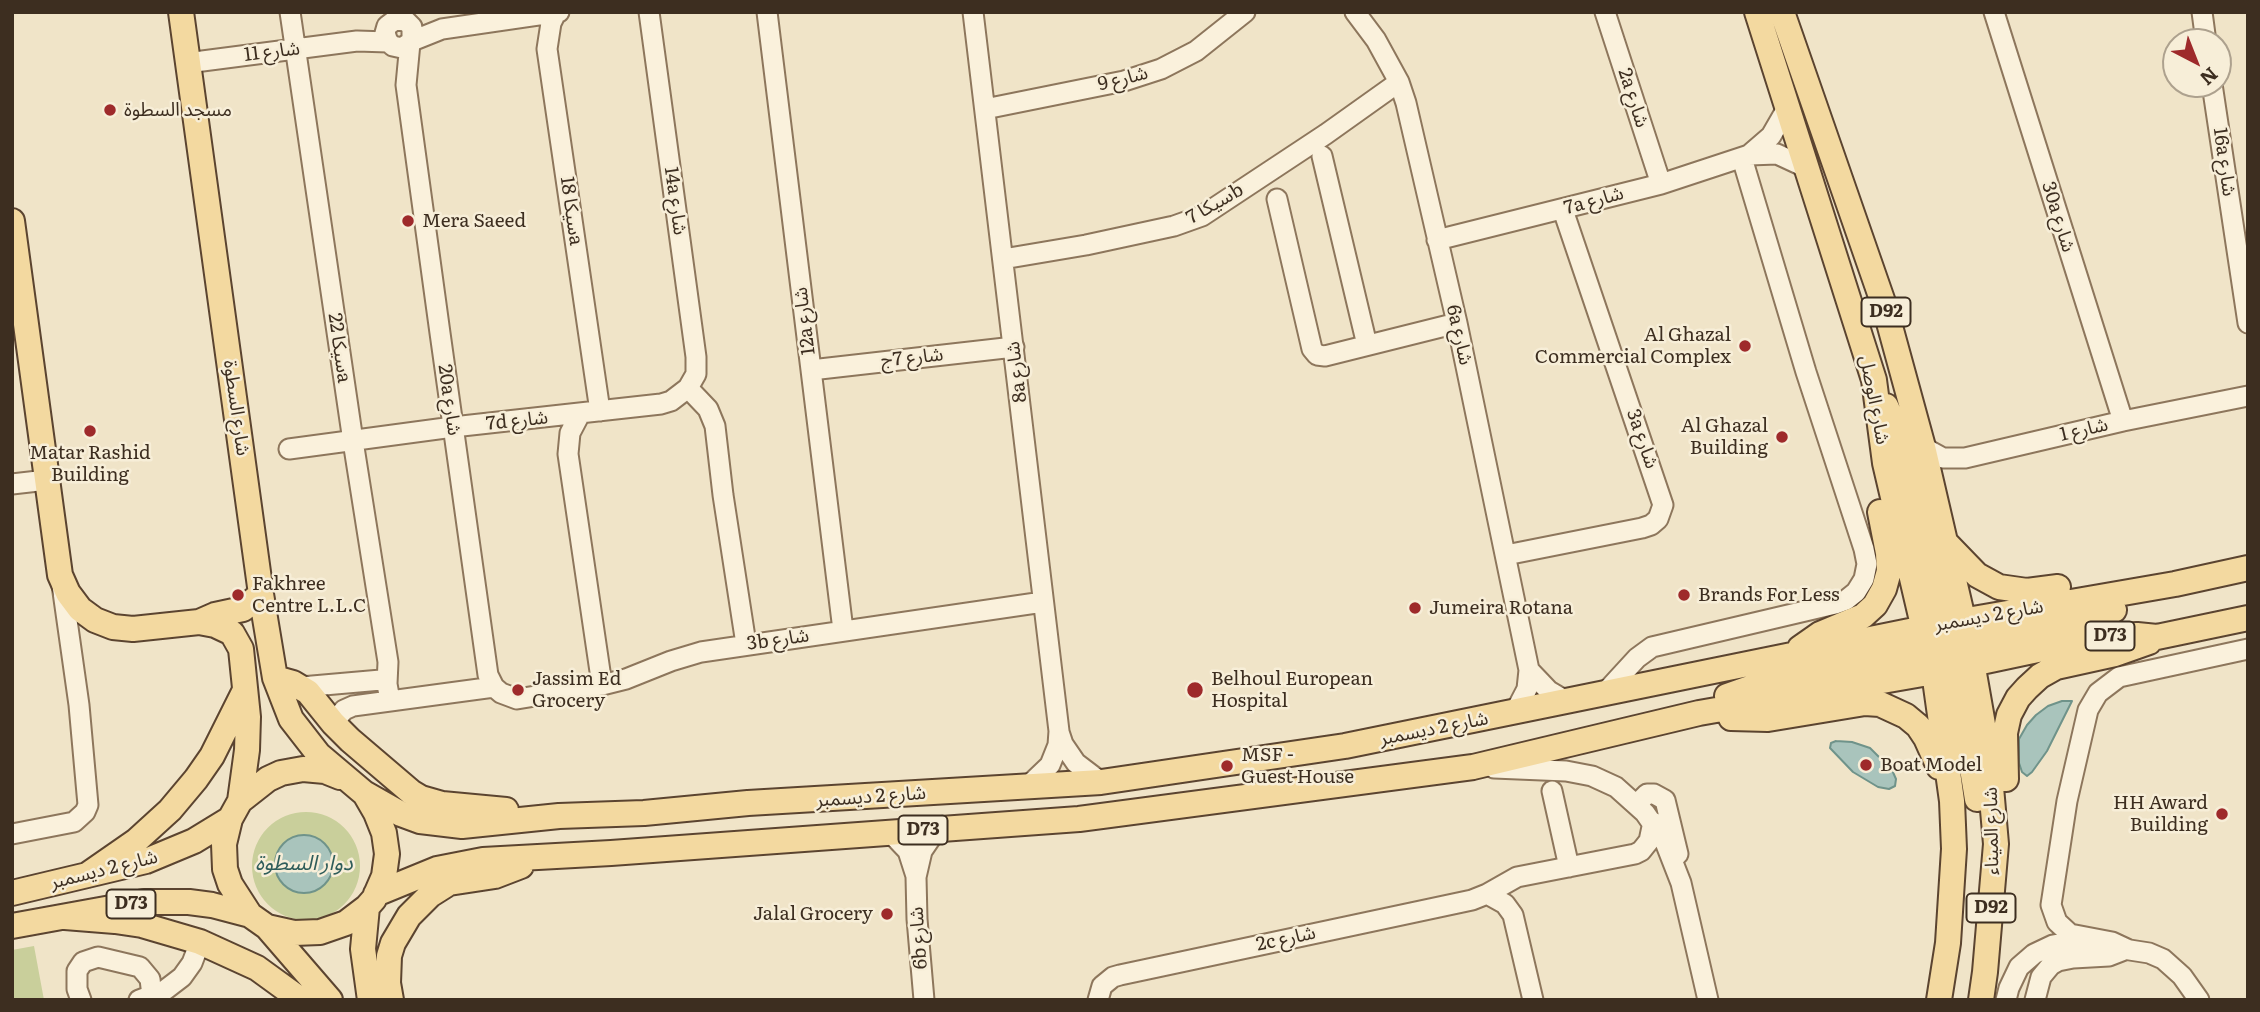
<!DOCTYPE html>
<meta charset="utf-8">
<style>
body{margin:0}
#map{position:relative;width:2260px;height:1012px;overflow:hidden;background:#f0e4c8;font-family:Literata,serif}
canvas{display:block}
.frame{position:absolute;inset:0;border:14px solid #3d2e20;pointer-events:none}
.north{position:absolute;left:2162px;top:28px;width:70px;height:70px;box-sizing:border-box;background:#f7eed8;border:2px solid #ada18e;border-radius:50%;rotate:138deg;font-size:19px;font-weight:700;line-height:28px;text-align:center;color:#3d2e20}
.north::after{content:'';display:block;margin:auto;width:24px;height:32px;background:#9e2a2b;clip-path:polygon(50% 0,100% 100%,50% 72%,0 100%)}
</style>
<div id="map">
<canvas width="2260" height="1012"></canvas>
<div class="frame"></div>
<div class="north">N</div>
</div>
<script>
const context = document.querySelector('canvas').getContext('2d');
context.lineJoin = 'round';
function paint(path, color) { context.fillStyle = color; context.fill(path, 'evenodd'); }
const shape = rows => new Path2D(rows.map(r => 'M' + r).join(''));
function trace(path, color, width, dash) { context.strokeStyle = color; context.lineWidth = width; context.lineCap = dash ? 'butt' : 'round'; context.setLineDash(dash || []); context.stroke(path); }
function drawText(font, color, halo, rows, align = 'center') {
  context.font = font + ' Literata,"Noto Sans Arabic",serif'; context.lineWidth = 5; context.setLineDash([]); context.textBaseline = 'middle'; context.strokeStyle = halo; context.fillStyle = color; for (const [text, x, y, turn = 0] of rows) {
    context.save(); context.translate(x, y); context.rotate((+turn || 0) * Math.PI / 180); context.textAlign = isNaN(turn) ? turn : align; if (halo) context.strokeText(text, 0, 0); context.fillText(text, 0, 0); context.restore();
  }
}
paint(shape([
 '252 866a54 54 0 1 1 108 0a54 54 0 1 1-108 0Z',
 [34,946,44,1000,12,1000,12,950]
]), '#c9cf9b');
const water = shape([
 [2062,701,2072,701,2047,751,2032,772,2027,776,2022,772,2019,763,2019,739,2027,725,2036,715,2048,706,2062,701],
 [1836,741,1852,742,1870,748,1892,770,1896,779,1895,786,1889,789,1878,787,1853,772,1830,748,1831,743,1836,741],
 '275 864a29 29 0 1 1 58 0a29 29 0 1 1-58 0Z'
]);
paint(water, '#a9c4bc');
trace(water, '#6f938a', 2);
const minor = shape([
 [290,12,353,441,388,662,387,684],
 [767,12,843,630],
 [973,12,1059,731,1058,745,1050,765,1027,787],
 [1355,12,1376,40,1399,82,1406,103,1457,323,1529,670,1527,689,1515,712],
 [1605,12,1661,184],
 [1994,12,2123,421],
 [2202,12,2206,42],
 [556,13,551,23,547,49,600,411],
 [412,41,412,27,406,21,395,20,387,26,385,33,388,42,393,46,402,48,412,41,442,29,559,12],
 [410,43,406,85,440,333,488,675,494,687,501,693,517,699,602,685,626,679,671,661,701,652,1043,602],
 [187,63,357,41,388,42],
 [2212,84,2248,323],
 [985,109,1124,81,1161,69,1196,51,1245,12],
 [1749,155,1771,136,1786,110],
 [1322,156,1367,345],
 [1277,199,1312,349,1317,355,1325,356,1457,323],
 [1437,240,1661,184,1749,155,1777,154,1805,167],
 [1003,259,1086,245,1174,226,1202,216,1326,134,1399,82],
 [811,370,1014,347],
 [688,388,708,409,715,426,723,495,746,644],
 [580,414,570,433,568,454,602,685],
 [1923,447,1943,458,1965,458,2123,421,2248,396],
 [289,449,453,427,661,404,671,401,688,388,696,374,696,357,649,12],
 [12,484,47,480],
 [1506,555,1642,528,1651,525,1658,519,1663,505,1563,210],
 [1529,670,1549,691,1566,701],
 [301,687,381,680,387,684,389,695],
 [1603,695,1637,658,1652,647,1835,604,1846,600,1856,592,1864,579,1867,564,1864,549,1806,372,1742,158],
 [333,723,344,710,353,706,494,687],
 [1059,732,1063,744,1076,763,1101,782],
 [1494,768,1566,771,1592,776,1616,787,1645,813,1665,842,1681,883,1708,1000],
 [1552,791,1569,867],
 [1637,804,1647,794,1654,794,1665,800,1678,854],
 [889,831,908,851,916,876],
 [12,834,74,822,85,812,88,805,79,705,62,585],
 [1487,894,1505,904,1513,915,1533,1000],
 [2117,948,2149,953,2163,959,2182,976,2199,1000],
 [2127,949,2112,942,2070,934,2057,922,2051,905,2067,801,2088,710,2098,693,2119,677,2248,649],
 [81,1000,77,989,77,971,83,962,98,957,140,967,150,979,152,996],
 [139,1000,165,990,182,977,192,963,200,942],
 [924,1000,917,919,916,877,922,851,937,829],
 [1098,1000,1102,986,1113,977,1120,975,1472,900,1487,894,1517,877,1635,854,1641,851,1649,841,1653,822],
 [2006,1000,2009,988,2019,967,2034,954,2053,945,2064,943,2087,945],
 [2035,1000,2041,977,2051,965,2058,961,2073,958,2109,956,2127,949]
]);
const major = shape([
 [181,12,261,594,275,678,291,719,319,755,364,793,401,814,420,821,462,826,559,816,644,813,748,803,1101,782,1345,746,1944,624,2175,584,2248,568],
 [1757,12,1874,380,1885,463,1934,672,1952,801,1954,849,1948,943,1939,1000],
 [1782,12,1885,308,1923,447,1969,645,1988,753,1996,844,1985,972,1981,1000],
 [12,221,60,575,68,593,80,609,95,620,113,627,133,629,199,622,215,625,232,633,241,649,248,717,247,750,240,801,230,819,224,844,225,869,230,884,250,915,267,927,294,933,320,932,346,923,367,907,374,899,384,876,387,854,384,833,376,813,365,794],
 [1886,406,1895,426,1909,466,1939,603,1944,624,1950,637],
 [1947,544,1977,575,1999,587,2027,591,2058,587],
 [199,622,215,615,243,609,261,594],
 [1800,648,1820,634,1863,616,1875,605,1884,589,1889,571,1888,553,1880,512],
 [1957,652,1969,645,1994,635,2114,610],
 [1948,653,1954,667,1960,695,1977,799],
 [275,678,293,683,308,692,333,723,350,740,411,792,421,798,442,804,506,810],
 [1727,696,1761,684,1901,656,1928,649,1942,642],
 [1731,718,1768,719,1865,703,1880,704,1906,716,1918,726,1926,738,1939,767],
 [2006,779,2005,733,2009,715,2018,698,2027,688,2040,676,2056,667,2115,654,2149,642],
 [240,801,268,779,281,773,303,769,325,771,340,777],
 [87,875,136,841,170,810,196,779,212,756,244,692],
 [12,893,146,861,194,841,230,819],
 [376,894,437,869,483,860,611,853,1079,819,1473,767,1699,713,1934,672,2094,638,2137,635,2157,637,2248,618],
 [367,907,363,949,370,1000],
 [65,917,115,921,142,925,200,942,257,968,301,1000],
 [12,926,144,902,189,902,212,905,250,915],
 [267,927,330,1000],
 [391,1000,388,983,389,956,393,943,409,916,430,895,449,883,495,876,521,866]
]);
trace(minor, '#8d765c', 23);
trace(major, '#5b4430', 28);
trace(minor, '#faf1dc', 19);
trace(major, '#f3d9a0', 24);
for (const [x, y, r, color] of [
 [110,110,7,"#9e2a2b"],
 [408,221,7,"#9e2a2b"],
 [1745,346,7,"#9e2a2b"],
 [90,431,7,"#9e2a2b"],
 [1782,437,7,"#9e2a2b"],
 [238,595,7,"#9e2a2b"],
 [1684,595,7,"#9e2a2b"],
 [1415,608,7,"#9e2a2b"],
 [518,690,7,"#9e2a2b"],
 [1195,690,9,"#9e2a2b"],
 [1866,765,7,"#9e2a2b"],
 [1227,766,7,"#9e2a2b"],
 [2222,814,7,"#9e2a2b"],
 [887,914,7,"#9e2a2b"]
]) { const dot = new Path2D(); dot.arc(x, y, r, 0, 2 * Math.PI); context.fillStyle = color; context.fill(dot); trace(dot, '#f7eed8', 2.5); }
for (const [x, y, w] of [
 [1886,312,49],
 [2110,636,49],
 [923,830,49],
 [131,904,49],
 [1991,908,49]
]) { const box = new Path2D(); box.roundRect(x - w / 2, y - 14.5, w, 29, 5); context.fillStyle = '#f7eed8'; context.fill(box); trace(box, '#3d2e20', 2); }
drawText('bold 18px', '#3d2e20', null, [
 ["D92",1886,312],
 ["D73",2110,636],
 ["D73",923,830],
 ["D73",131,904],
 ["D92",1991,908]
]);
drawText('19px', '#3d2e20', '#f7eed8', [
 ["شارع 11",272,52,-7],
 ["شارع 9",1123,79,-14],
 ["2a شارع",1633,98,72],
 ["16a شارع",2224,162,82],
 ["14a شارع",675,201,82],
 ["7a شارع",1594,201,-15],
 ["سيكا 7b",1215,204,-30],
 ["سيكا 18a",571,211,82],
 ["30a شارع",2058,217,73],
 ["12a شارع",805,321,-97],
 ["6a شارع",1459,335,77],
 ["سيكا 22a",339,348,82],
 ["شارع 7ج",912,358,-6],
 ["8a شارع",1017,372,-97],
 ["20a شارع",449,400,82],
 ["شارع الوصل",1874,400,79],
 ["شارع السطوة",236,408,82],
 ["7d شارع",517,421,-6],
 ["شارع 1",2084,430,-13],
 ["3a شارع",1642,439,71],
 ["شارع 2 ديسمبر",1989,616,-10],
 ["3b شارع",778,640,-8],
 ["شارع 2 ديسمبر",1434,729,-11],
 ["شارع 2 ديسمبر",871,797,-4],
 ["شارع الميناء",1992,831,-91],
 ["شارع 2 ديسمبر",104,870,-14],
 ["6b شارع",919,938,-94],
 ["2c شارع",1286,939,-12]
]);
drawText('19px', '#3d2e20', '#f7eed8', [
 ["مسجد السطوة",124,110],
 ["Mera Saeed",422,221],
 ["Al Ghazal",1731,335,"right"],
 ["Commercial Complex",1731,357,"right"],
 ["Al Ghazal",1768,426,"right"],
 ["Building",1768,448,"right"],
 ["Matar Rashid",90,453,"center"],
 ["Building",90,475,"center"],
 ["Fakhree",252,584],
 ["Centre L.L.C",252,606],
 ["Brands For Less",1698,595],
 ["Jumeira Rotana",1429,608],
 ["Jassim Ed",532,679],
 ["Grocery",532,701],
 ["Belhoul European",1211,679],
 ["Hospital",1211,701],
 ["MSF -",1241,755],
 ["Guest House",1241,777],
 ["Boat Model",1880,765],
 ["HH Award",2208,803,"right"],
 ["Building",2208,825,"right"],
 ["Jalal Grocery",873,914,"right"]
], 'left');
drawText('italic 21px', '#2f5d5a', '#f7eed8', [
 ["دوار السطوة",304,864]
]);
</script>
